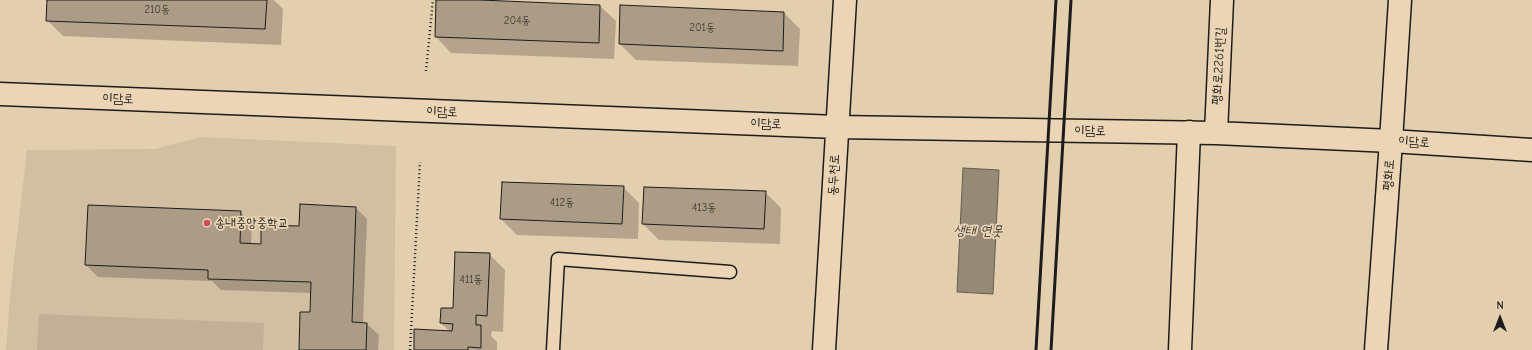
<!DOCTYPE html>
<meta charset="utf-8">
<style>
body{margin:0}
#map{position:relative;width:1532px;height:350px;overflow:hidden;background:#e3ceae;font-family:"Comic Neue",sans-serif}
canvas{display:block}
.north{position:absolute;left:1480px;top:298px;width:40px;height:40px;-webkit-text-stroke:3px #ebd5b4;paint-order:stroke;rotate:0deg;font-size:11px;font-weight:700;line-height:16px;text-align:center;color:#1c1c1c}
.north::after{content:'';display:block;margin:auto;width:14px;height:18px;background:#1c1c1c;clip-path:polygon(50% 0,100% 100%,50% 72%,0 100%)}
</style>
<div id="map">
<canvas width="1532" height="350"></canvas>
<div class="north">N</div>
</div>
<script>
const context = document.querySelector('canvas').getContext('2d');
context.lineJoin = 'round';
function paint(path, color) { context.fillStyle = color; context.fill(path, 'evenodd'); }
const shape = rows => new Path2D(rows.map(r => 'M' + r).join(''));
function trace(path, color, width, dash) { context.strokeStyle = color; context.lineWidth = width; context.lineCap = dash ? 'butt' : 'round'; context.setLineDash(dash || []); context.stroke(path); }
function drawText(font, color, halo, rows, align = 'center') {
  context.font = font + ' "Comic Neue","Poor Story",sans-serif'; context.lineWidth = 3.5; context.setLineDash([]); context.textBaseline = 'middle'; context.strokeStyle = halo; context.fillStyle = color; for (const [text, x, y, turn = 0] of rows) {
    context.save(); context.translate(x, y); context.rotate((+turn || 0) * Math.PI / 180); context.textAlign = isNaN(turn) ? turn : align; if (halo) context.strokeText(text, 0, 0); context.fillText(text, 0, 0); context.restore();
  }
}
paint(shape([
 [201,137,396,146,394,350,6,350,10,296,27,150,155,149]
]), '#d2bfa2');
paint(shape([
 [39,314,264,323,263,350,37,350]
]), '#c2b096');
const water = shape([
 [963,168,999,170,993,294,957,292,963,168]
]);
paint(water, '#968a76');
trace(water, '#655e52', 1);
paint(shape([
 [48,0,274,0,283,9,281,45,63,36,47,20],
 [437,0,600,6,616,21,614,59,451,53,436,37],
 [621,6,784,13,800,29,798,66,636,60,620,44],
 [623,187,639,203,638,239,517,235,501,219],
 [765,192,781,208,780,244,659,240,643,224],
 [356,208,367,219,363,324,367,324,379,335,378,350,300,350,311,313,311,293,221,290,212,281,98,277,86,265,240,212,252,224,251,244,262,245,300,228],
 [489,254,505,270,503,332,492,331,491,336,497,342,497,350,415,350,450,332,441,323,454,309]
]), '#0003');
const building = shape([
 [47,0,267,0,265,29,46,21,47,0],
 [436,0,480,0,600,5,599,43,435,37,436,0],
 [620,5,784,12,783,51,619,44,620,5],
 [502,182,624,186,622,224,500,219,502,182],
 [644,187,766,191,764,229,642,224,644,187],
 [300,204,356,207,352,322,367,323,366,350,299,350,300,312,310,312,311,282,208,279,208,270,85,265,88,205,241,211,240,243,261,244,261,225,299,226,300,204],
 [455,252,490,253,487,316,476,315,476,325,481,325,481,348,468,347,468,350,414,350,414,329,452,331,453,324,440,323,441,308,453,308,455,252]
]);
paint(building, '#ac9c86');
trace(building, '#1c1c1c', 1);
const service = shape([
 [553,350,558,259,730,272]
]);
const minor = shape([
 [1180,350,1189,132]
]);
const tertiary = shape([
 [0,94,837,127,1216,133,1391,141,1532,150],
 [1216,133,1222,0],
 [824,350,845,0]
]);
const secondary = shape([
 [1376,350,1391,141,1400,0]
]);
trace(service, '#1c1c1c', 15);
trace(minor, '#1c1c1c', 25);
trace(tertiary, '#1c1c1c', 25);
trace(secondary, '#1c1c1c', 25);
trace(shape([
 [426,71,433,0],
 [410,350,420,162]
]), '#1c1c1c', 2.5, [1, 3]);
trace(service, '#ebd5b4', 12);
trace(minor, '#ebd5b4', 22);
trace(tertiary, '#ebd5b4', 22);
trace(secondary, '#ebd5b4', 22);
trace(shape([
 [1036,350,1056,0],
 [1051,350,1071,0]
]), '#1c1c1c', 3);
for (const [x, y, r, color] of [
 [207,223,4,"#d1495b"]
]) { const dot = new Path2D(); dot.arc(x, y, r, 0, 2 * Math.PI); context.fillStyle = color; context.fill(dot); trace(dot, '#ebd5b4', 1.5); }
drawText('11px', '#403c36', null, [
 ["210동",157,10],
 ["204동",517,21],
 ["201동",702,28],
 ["412동",562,203],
 ["413동",704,208],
 ["411동",471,280]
]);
drawText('13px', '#1c1c1c', '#ebd5b4', [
 ["평화로2261번길",1219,66,-87],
 ["이담로",118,99,2],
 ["이담로",442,112,2],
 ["이담로",766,124,2],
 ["이담로",1090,131,1],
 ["이담로",1414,142,4],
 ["동두천로",834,175,-87],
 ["평화로",1389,175,-86]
]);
drawText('13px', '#1c1c1c', '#ebd5b4', [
 ["송내중앙중학교",215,223]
], 'left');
drawText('italic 14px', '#47423c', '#ebd5b4', [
 ["생태 연못",978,231]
]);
</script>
